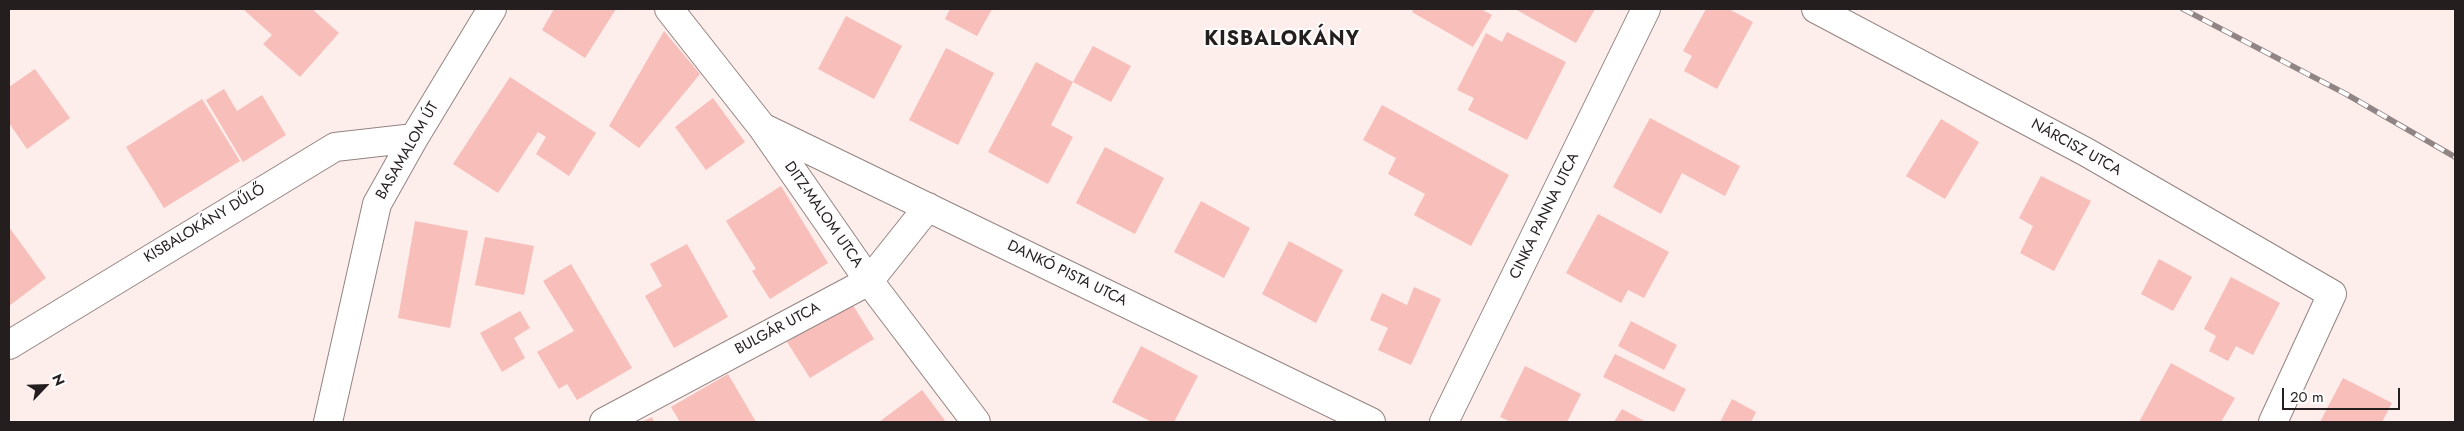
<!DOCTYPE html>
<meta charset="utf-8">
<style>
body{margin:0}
#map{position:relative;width:2464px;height:431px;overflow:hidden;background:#fdedeb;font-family:Jost,sans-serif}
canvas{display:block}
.frame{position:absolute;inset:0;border:10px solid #241e1e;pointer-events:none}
.north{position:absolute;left:20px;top:361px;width:50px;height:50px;-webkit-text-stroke:4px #fefefe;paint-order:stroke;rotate:66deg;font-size:14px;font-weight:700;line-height:20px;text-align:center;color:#241e1e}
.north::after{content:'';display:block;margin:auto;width:18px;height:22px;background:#241e1e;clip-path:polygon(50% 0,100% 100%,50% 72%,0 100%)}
.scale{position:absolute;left:2282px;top:388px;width:118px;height:22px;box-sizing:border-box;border:2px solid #241e1e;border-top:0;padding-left:6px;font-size:15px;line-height:18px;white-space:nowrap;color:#241e1e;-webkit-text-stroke:4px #fefefe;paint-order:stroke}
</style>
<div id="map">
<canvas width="2464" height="431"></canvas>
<div class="frame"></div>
<div class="north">N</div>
<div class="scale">20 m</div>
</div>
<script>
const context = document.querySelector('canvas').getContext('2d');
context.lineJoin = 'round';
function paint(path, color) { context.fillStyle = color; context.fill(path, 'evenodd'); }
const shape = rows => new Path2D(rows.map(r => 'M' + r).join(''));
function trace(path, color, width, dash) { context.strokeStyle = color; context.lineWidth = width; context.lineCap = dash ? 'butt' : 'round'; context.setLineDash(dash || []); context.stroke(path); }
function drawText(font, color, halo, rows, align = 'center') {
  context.font = font + ' Jost,sans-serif'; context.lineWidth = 4; context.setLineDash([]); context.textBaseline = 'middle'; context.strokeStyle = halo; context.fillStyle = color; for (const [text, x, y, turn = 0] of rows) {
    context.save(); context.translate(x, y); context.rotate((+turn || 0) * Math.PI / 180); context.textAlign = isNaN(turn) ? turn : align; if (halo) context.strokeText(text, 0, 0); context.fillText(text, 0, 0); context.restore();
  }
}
paint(shape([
 [243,9,312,9,339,33,300,77,263,44,272,35],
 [554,9,616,9,585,58,542,30],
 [950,9,992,9,977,36,945,19],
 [1414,9,1481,9,1492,15,1473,47,1412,12],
 [1515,9,1595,9,1576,43],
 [1706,9,1729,9,1753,22,1717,89,1684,71,1692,56,1683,51],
 [846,16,902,46,874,99,818,69],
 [664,31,700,74,639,148,609,126],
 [1507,32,1566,62,1527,140,1468,110,1474,98,1457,90,1486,33,1502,42],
 [1093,46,1131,66,1111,102,1073,82],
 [946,48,994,73,958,145,909,120],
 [1036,62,1073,82,1051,125,1073,137,1048,184,988,152],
 [35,69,70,118,27,149,9,123,9,87],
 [510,77,596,133,569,176,536,154,546,137,538,132,498,193,453,164],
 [224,89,237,111,262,95,286,135,243,162,206,100],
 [713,98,745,142,706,170,675,127],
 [202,99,240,161,164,208,126,147],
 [1382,105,1509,175,1471,246,1414,215,1425,194,1388,174,1396,158,1363,140],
 [1650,118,1740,166,1725,196,1682,173,1661,214,1613,187],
 [1941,119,1979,142,1945,199,1906,176],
 [1105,147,1164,178,1135,234,1076,203],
 [2041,176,2091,201,2054,271,2020,253,2033,226,2019,218],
 [781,186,828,263,770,299,752,271,756,269,726,221],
 [1201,201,1250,228,1224,278,1174,252],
 [1598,214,1669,252,1644,298,1628,290,1621,303,1566,273],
 [415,221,468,231,450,328,398,318],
 [9,227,46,278,9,306],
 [485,237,534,246,524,295,475,285],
 [1289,241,1343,270,1316,323,1262,294],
 [687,244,728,317,674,348,645,296,662,286,650,264],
 [2159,259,2192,277,2173,311,2141,294],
 [571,264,632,368,577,400,567,384,559,389,537,352,574,331,543,281],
 [2231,277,2280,303,2253,355,2236,346,2228,361,2209,351,2216,336,2204,329],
 [1414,287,1441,299,1411,365,1378,350,1388,328,1370,320,1382,293,1407,305],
 [851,302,874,339,810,378,787,342],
 [520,311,530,328,514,338,525,358,502,372,480,333],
 [1631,321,1677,345,1664,370,1618,346],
 [1141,346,1198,376,1174,422,1152,422,1112,402],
 [1615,354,1686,389,1674,412,1603,377],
 [2171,363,2235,398,2221,422,2139,422],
 [1525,366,1581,394,1567,422,1511,422,1500,417],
 [728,374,756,422,680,422,671,407],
 [2343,378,2392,403,2382,422,2320,422],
 [922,390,946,422,879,422],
 [1732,399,1756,412,1751,422,1720,422],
 [1622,409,1646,422,1614,422],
 [652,417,654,422,642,422]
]), '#f8beba');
const minor = shape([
 [669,9,762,127,869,281,976,422],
 [1816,9,2086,152,2332,294,2273,422],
 [762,127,1371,422],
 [9,345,335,147,414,138],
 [328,422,377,204,414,138,492,9],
 [604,422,869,281,928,207],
 [1444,422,1646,9]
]);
trace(minor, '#928482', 30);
trace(minor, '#fff', 28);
const rail = shape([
 [2183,9,2346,94,2455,157]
]);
trace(rail, '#908584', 5.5);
trace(rail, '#fefefe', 4, [11]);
drawText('15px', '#241e1e', '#fefefe', [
 ["NÁRCISZ UTCA",2076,148,29],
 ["BASAMALOM ÚT",408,151,-60],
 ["DITZ-MALOM UTCA",823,215,55],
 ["CINKA PANNA UTCA",1545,216,-64],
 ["KISBALOKÁNY DŰLŐ",205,224,-31],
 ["DANKÓ PISTA UTCA",1067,274,26],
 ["BULGÁR UTCA",778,329,-28]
]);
context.letterSpacing = '1px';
drawText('bold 20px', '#241e1e', '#fefefe', [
 ["KISBALOKÁNY",1282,40]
]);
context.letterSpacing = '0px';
</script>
